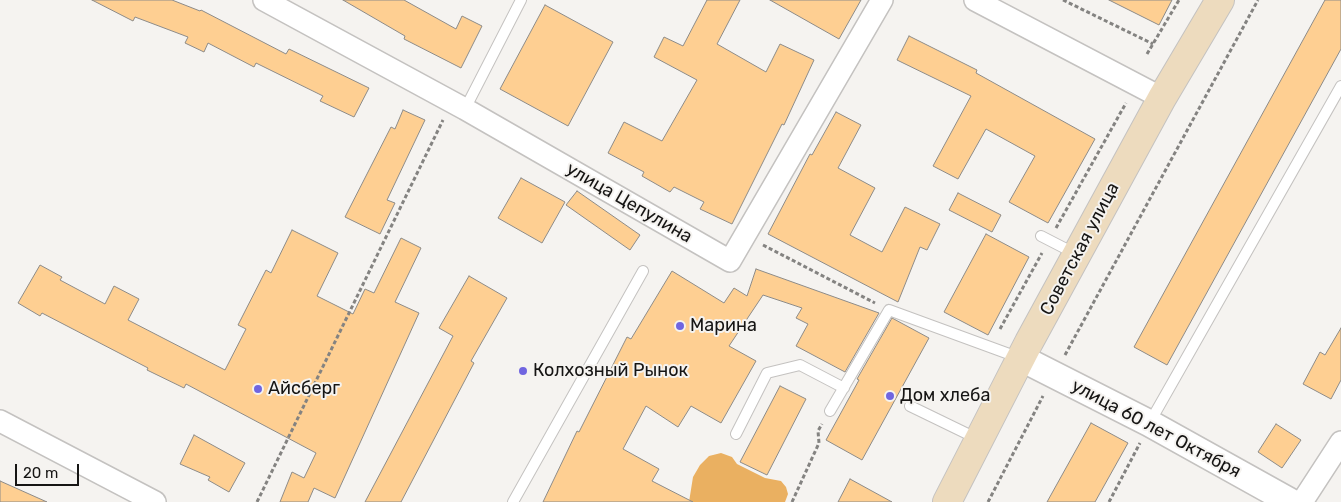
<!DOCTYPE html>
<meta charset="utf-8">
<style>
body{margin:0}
#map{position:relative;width:1341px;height:502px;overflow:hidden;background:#f5f3f0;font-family:Rubik,sans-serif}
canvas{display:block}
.scale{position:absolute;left:15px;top:464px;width:64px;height:22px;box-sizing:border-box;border:2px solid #161514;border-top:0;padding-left:6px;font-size:15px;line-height:18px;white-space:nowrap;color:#161514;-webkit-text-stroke:4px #f5f3f0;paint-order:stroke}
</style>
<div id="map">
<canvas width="1341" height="502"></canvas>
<div class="scale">20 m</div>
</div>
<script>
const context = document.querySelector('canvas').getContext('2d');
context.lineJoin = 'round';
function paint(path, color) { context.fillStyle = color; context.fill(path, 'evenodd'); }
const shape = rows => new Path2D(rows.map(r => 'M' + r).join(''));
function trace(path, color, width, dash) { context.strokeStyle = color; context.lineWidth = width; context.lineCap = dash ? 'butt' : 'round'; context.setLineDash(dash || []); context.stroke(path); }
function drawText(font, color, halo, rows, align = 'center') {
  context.font = font + ' Rubik,sans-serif'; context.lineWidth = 4; context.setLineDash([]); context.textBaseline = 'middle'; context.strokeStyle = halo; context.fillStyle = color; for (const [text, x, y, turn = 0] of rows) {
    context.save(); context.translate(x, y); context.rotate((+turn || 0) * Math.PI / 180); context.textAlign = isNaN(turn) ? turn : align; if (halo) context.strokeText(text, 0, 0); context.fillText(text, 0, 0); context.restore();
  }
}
paint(shape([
 [721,453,732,457,737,464,765,478,781,481,786,487,788,494,785,502,689,502,693,477,700,465,709,456]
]), '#eab061');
const building = shape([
 [92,0,172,0,200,11,201,10,286,54,289,49,369,88,354,117,320,101,323,96,256,63,254,67,208,43,204,52,185,43,188,37,135,17,133,21,92,0],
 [343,0,404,0,456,29,462,16,482,26,461,68,404,39,405,36,343,0],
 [707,0,740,0,717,44,766,72,780,44,814,60,784,125,782,124,732,224,700,209,704,202,674,187,670,192,642,176,644,172,608,153,624,122,662,141,697,80,654,57,664,37,683,46,707,0],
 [770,0,861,0,839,39,770,0],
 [1109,0,1172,0,1159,25,1109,0],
 [1325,0,1341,0,1341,49,1167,365,1134,347,1325,0],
 [545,5,613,42,568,126,500,89,545,5],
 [909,36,977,70,976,73,1095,139,1048,223,1009,202,1035,156,986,129,958,179,933,166,971,96,897,60,909,36],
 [403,110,425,120,387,200,395,203,380,234,345,217,391,127,395,129,403,110],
 [836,112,861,125,838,168,875,188,850,235,882,252,905,207,940,224,927,250,920,247,898,302,768,234,810,154,812,155,836,112],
 [521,178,565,202,542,243,498,218,521,178],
 [577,191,640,235,630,250,566,205,577,191],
 [958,193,1001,215,992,232,949,210,958,193],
 [292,230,338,253,317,296,353,314,365,289,374,293,401,238,421,248,395,302,419,313,335,498,314,488,308,502,280,502,292,472,304,478,316,453,186,384,184,388,147,370,148,368,42,313,40,316,18,303,40,265,62,277,60,280,105,304,114,286,139,299,128,320,225,370,246,329,238,325,266,270,271,273,292,230],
 [986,234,1029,257,988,335,944,312,986,234],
 [756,269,879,313,845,372,796,346,808,324,796,318,802,308,763,295,729,346,756,361,721,423,691,406,678,427,646,406,623,449,659,469,652,481,693,502,543,502,577,431,579,432,627,337,631,339,672,271,724,303,734,288,747,296,756,269],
 [469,276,507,298,471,361,474,363,401,502,365,502,453,336,439,328,469,276],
 [892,318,929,338,862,460,826,440,859,380,857,379,892,318],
 [1341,328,1341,380,1331,399,1303,384,1320,352,1325,355,1341,328],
 [780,386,806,399,767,475,740,462,780,386],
 [1091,423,1128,443,1095,502,1047,502,1091,423],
 [1276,424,1301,440,1282,468,1258,452,1276,424],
 [194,435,245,463,229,492,208,480,210,477,180,464,194,435],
 [850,479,892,502,838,502,850,479],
 [0,481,47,502,0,502,0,481]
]);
paint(building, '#fecf92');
trace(building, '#8d8b88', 1);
const service = shape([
 [465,109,521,0],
 [1041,236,1076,254],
 [910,406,978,439],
 [830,411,889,310,1020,358],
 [1150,422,1341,86],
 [736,434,767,373,800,365,844,388],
 [513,502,643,271]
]);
const minor = shape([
 [264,0,465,109,730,261,882,0],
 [975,0,1162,98],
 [0,421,155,502],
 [1302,502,1341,442]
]);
const tertiary = shape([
 [1021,358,1149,423,1291,502]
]);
const secondary = shape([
 [947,502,1029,342,1162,98,1220,0]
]);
trace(service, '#c4c2c0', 12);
trace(minor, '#c4c2c0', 24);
trace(tertiary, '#c4c2c0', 29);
trace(secondary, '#c4c2c0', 30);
trace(shape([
 [1063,0,1153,44],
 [1147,54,1179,0],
 [1056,228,1126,103],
 [763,245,875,303],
 [1000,329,1042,253],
 [1065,355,1258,0],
 [257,502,443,120],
 [792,502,819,443,818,431,822,424],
 [988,502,1043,396],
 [1109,502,1140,443]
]), '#848381', 3, [4, 2.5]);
trace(service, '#fff', 10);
trace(minor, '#fff', 21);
trace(tertiary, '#fff', 26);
trace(secondary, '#eddbbe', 28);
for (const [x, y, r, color] of [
 [680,326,5,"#7065e0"],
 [523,371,5,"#7065e0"],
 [258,389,5,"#7065e0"],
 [890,396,5,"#7065e0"]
]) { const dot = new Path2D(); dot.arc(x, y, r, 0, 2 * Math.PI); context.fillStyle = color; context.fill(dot); trace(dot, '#f5f3f0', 2); }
drawText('18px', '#161514', '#f5f3f0', [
 ["улица Цепулина",629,203,30],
 ["Советская улица",1080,249,-62],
 ["улица 60 лет Октября",1156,429,28]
]);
drawText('18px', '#161514', '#f5f3f0', [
 ["Марина",690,326],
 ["Колхозный Рынок",533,371],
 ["Айсберг",268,389],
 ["Дом хлеба",900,396]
], 'left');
</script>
